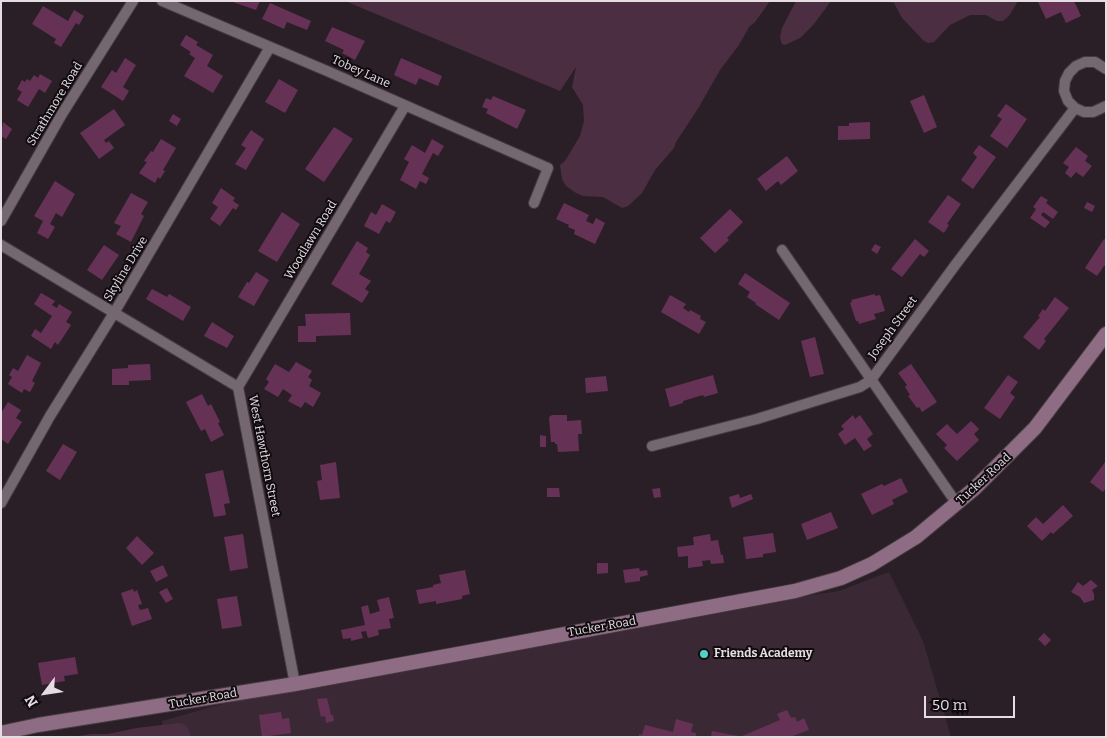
<!DOCTYPE html>
<style>
body{margin:0}
#map{position:relative;width:1107px;height:738px;overflow:hidden;background:#2b1f27;font-family:Bitter,serif}
canvas{display:block}
.frame{position:absolute;inset:0;border:2px solid #e5dde2;pointer-events:none}
.north{position:absolute;left:20px;top:668px;width:50px;height:50px;-webkit-text-stroke:4px #100b0e;paint-order:stroke;rotate:239deg;font-size:14px;font-weight:700;line-height:20px;text-align:center;color:#e5dde2}
.north::after{content:'';display:block;margin:auto;width:18px;height:22px;background:#e5dde2;clip-path:polygon(50% 0,100% 100%,50% 72%,0 100%)}
.scale{position:absolute;left:924px;top:696px;width:91px;height:22px;box-sizing:border-box;border:2px solid #e5dde2;border-top:0;padding-left:6px;font-size:15px;line-height:18px;white-space:nowrap;color:#e5dde2;-webkit-text-stroke:4px #100b0e;paint-order:stroke}
</style>
<div id="map">
<canvas width="1107" height="738"></canvas>
<div class="frame"></div>
<div class="north">N</div>
<div class="scale">50 m</div>
</div>
<script>
const context = document.querySelector('canvas').getContext('2d');
context.lineJoin = 'round';
function paint(path, color) { context.fillStyle = color; context.fill(path, 'evenodd'); }
const shape = rows => new Path2D(rows.map(r => 'M' + r).join(''));
function trace(path, color, width, dash) { context.strokeStyle = color; context.lineWidth = width; context.lineCap = dash ? 'butt' : 'round'; context.setLineDash(dash || []); context.stroke(path); }
function drawText(font, color, halo, rows, align = 'center') {
  context.font = font + ' Bitter,serif'; context.lineWidth = 4; context.setLineDash([]); context.textBaseline = 'middle'; context.strokeStyle = halo; context.fillStyle = color; for (const [text, x, y, turn = 0] of rows) {
    context.save(); context.translate(x, y); context.rotate((+turn || 0) * Math.PI / 180); context.textAlign = isNaN(turn) ? turn : align; if (halo) context.strokeText(text, 0, 0); context.fillText(text, 0, 0); context.restore();
  }
}
paint(shape([
 [889,572,923,641,951,737,163,737,162,721,215,706,320,681,760,603,839,591]
]), '#3a2935');
paint(shape([
 [345,1,770,1,755,22,749,27,739,45,720,70,699,107,676,142,674,148,655,170,642,193,628,206,622,208,603,197,583,196,576,193,566,186,562,179,560,165,565,161,580,136,584,121,583,105,572,87,576,67,560,91],
 [796,1,831,1,814,24,800,38,785,45,782,44,780,38,782,28],
 [885,1,1018,1,1009,16,1003,21,997,21,986,15,970,15,950,25,934,42,928,43,924,41,902,18,894,3],
 [178,723,183,724,188,728,191,737,72,737,92,734,108,734,137,728]
]), '#4c2e42');
paint(shape([
 [230,1,260,1,256,10],
 [1039,1,1074,1,1081,16,1066,23,1061,12,1046,19,1038,2],
 [270,3,311,21,307,30,287,22,284,29,262,19],
 [43,6,68,21,74,10,84,16,79,25,76,23,61,47,54,43,56,39,32,24],
 [332,27,365,41,355,60,342,53,344,50,325,41],
 [186,35,198,42,196,45,213,55,207,66,223,76,213,93,184,76,195,58,189,54,191,52,180,45],
 [125,58,136,65,123,87,129,91,123,101,101,87,112,70,116,73],
 [401,58,442,76,438,86,419,78,416,85,394,75],
 [40,74,52,81,45,93,39,89,28,107,17,100,22,92,17,89,22,80,25,82,27,79,30,81,34,75,38,78],
 [279,79,298,90,285,113,265,102],
 [924,95,937,127,924,133,910,101],
 [493,96,526,110,517,129,486,113,488,109,482,107,486,98,491,100],
 [1006,104,1027,119,1007,148,990,136,1002,119,997,116],
 [114,109,125,125,104,140,106,143,109,141,114,148,99,159,80,133],
 [173,114,181,119,177,126,169,121],
 [3,122,12,129,6,139,1,136],
 [870,122,870,139,838,140,838,126,849,126,849,123],
 [334,127,353,139,324,182,305,169],
 [251,130,264,139,246,170,235,164,246,148,241,145],
 [161,139,176,148,163,170,165,171,160,179,158,177,155,183,139,173,147,162,144,161,151,151,153,152],
 [432,139,444,146,438,156,433,153,422,174,429,178,426,184,420,181,416,189,400,180,409,162,404,159,412,145,425,153],
 [979,145,996,157,973,189,961,180,977,157,973,153],
 [1076,147,1088,156,1085,161,1092,166,1083,177,1076,172,1071,178,1065,173,1069,167,1063,163],
 [787,156,798,171,781,185,778,181,766,191,757,179],
 [55,181,75,194,62,217,56,213,50,224,55,227,48,239,37,233,43,221,34,216],
 [221,188,235,198,233,201,239,205,236,210,233,208,220,226,210,219,218,207,212,203],
 [131,193,148,202,141,214,144,216,131,242,116,234,121,226,114,223],
 [948,195,961,204,947,224,949,225,944,233,928,222],
 [1041,196,1048,200,1046,203,1058,212,1053,219,1043,212,1041,215,1050,222,1045,228,1030,218,1036,209,1033,207],
 [1087,202,1095,206,1092,212,1084,208],
 [564,203,589,215,586,221,593,224,596,218,605,223,595,244,574,234,575,230,568,227,569,225,556,219],
 [382,204,396,212,390,223,386,221,379,234,364,226,371,212,376,215],
 [730,209,743,222,727,238,729,240,715,253,700,238],
 [282,212,300,224,277,262,258,251],
 [915,239,929,251,924,257,920,254,902,277,891,269],
 [1104,239,1106,240,1106,266,1104,266,1097,276,1085,268],
 [357,241,368,248,366,252,370,255,359,274,371,281,365,289,369,292,362,303,331,284],
 [875,244,881,247,877,254,871,250],
 [104,245,119,255,102,280,87,270],
 [256,272,269,280,254,306,238,297,247,282,249,283],
 [745,273,790,303,779,320,755,304,756,303,747,297,750,292,738,284],
 [152,289,167,297,169,294,191,307,183,321,146,299],
 [41,293,55,301,52,305,57,308,59,304,72,312,66,322,71,325,58,345,55,342,51,349,31,336,35,329,41,333,52,316,34,304],
 [875,294,875,296,880,295,885,311,874,314,876,319,859,324,858,321,856,321,850,303,852,302,851,300],
 [670,295,686,304,683,308,689,312,690,310,701,316,700,319,706,322,699,334,661,312],
 [1055,297,1069,308,1044,339,1046,341,1039,350,1023,337,1040,317,1038,316,1043,309,1045,311],
 [350,313,351,335,316,336,316,342,298,342,298,326,306,326,305,314],
 [212,322,234,336,227,348,204,336],
 [815,337,824,374,810,377,801,341],
 [27,355,41,363,32,381,35,383,30,392,24,389,22,393,8,384,12,377,9,375,13,368,18,371],
 [296,362,312,371,308,377,312,380,309,386,321,393,313,407,305,402,301,408,288,401,292,395,283,389,278,397,264,389,269,382,266,379,275,364,289,372],
 [150,364,151,380,129,381,129,385,112,385,112,369,128,368,128,365],
 [911,364,937,402,922,412,919,407,917,408,908,396,910,395,905,387,907,385,898,373],
 [713,375,718,393,704,397,703,395,683,401,683,403,670,407,665,389],
 [1008,375,1018,382,1010,393,1015,397,1000,419,984,408],
 [606,376,608,391,586,393,585,378],
 [202,394,208,406,211,404,220,422,218,423,224,435,211,442,205,429,201,431,186,402],
 [8,402,21,410,16,418,22,422,8,444,1,439,1,413],
 [552,415,567,415,567,421,581,420,582,434,578,434,579,451,558,452,557,444,555,444,555,442,551,442,549,417],
 [853,415,855,419,860,415,873,434,867,439,872,446,864,451,855,438,845,445,838,434,844,429,841,426],
 [971,421,979,429,974,434,979,440,957,461,944,448,947,445,936,434,947,424,957,434],
 [540,435,546,436,546,447,540,447],
 [63,444,77,452,60,480,46,471],
 [1106,461,1106,488,1103,492,1090,482],
 [336,462,340,498,320,500,317,481,322,480,320,465],
 [223,470,230,503,224,504,226,515,214,517,205,474],
 [901,478,908,492,892,500,894,504,872,515,861,494,882,484,884,486],
 [547,488,559,488,560,497,547,497],
 [660,488,661,497,654,498,652,489],
 [739,494,740,498,751,494,753,499,732,508,729,497],
 [1063,505,1073,516,1053,534,1051,532,1042,541,1027,526,1036,517,1043,524],
 [831,512,838,528,807,540,801,524],
 [773,533,776,552,763,554,763,557,746,559,743,537],
 [243,534,248,568,230,571,224,537],
 [710,534,711,541,718,540,721,555,723,555,724,563,711,564,710,560,702,561,703,566,688,568,688,556,678,557,677,547,694,545,693,537],
 [137,536,154,553,142,565,126,548],
 [597,563,608,563,608,573,597,574],
 [163,565,168,576,156,582,150,571],
 [639,568,640,571,647,570,648,575,640,577,640,581,625,583,623,570],
 [465,570,470,594,462,596,462,599,436,604,436,601,419,604,416,590,433,587,433,585,441,583,439,575],
 [1091,580,1098,586,1092,590,1094,594,1094,600,1084,603,1080,597,1071,592,1078,582,1083,586],
 [167,588,173,599,166,603,159,592],
 [133,589,134,592,137,590,142,604,138,605,140,610,148,608,152,619,132,626,121,593],
 [237,596,242,626,222,629,217,599],
 [389,597,394,618,389,619,391,628,378,630,379,635,368,638,366,631,361,632,363,638,351,641,351,638,343,639,341,630,365,625,361,607,368,605,370,614,380,611,377,600],
 [1044,633,1051,640,1045,646,1038,639],
 [75,657,78,674,64,676,65,681,42,685,38,663],
 [327,698,331,715,333,715,334,721,326,723,325,716,321,717,317,699],
 [787,710,791,718,795,717,797,722,804,718,809,730,790,737,740,737,780,720,777,714],
 [281,712,282,719,289,718,291,733,262,737,259,715],
 [676,719,693,724,691,732,696,733,696,737,639,737,639,734,642,735,645,725,673,732],
 [712,731,738,736,738,737,711,737]
]), '#653256');
const street = shape([
 [162,1,327,71,548,168,534,203],
 [1106,69,1095,62,1085,62,1076,66,1069,73,1065,81,1064,91,1068,101,1075,108,1084,112,1093,112,1106,106],
 [1,221,62,114,133,1],
 [1,245,238,387,295,684],
 [782,250,957,504],
 [238,387,405,106],
 [652,446,757,419,860,387,871,380,956,264,1075,108],
 [1,503,50,416,114,313,270,47]
]);
const secondary = shape([
 [1,733,38,725,295,684,485,649,795,591,841,578,872,564,916,537,975,488,1035,428,1106,334]
]);
trace(street, '#453c42', 12);
trace(secondary, '#453c42', 16);
trace(street, '#756770', 10);
trace(secondary, '#8e6c83', 14);
for (const [x, y, r, color] of [
 [704,654,5,"#55cec6"]
]) { const dot = new Path2D(); dot.arc(x, y, r, 0, 2 * Math.PI); context.fillStyle = color; context.fill(dot); trace(dot, '#100b0e', 2); }
drawText('12px', '#e5dde2', '#100b0e', [
 ["Tobey Lane",361,72,24],
 ["Strathmore Road",55,104,-59],
 ["Woodlawn Road",311,240,-59],
 ["Skyline Drive",126,269,-59],
 ["Joseph Street",893,328,-54],
 ["West Hawthorn Street",264,456,79],
 ["Tucker Road",984,479,-43],
 ["Tucker Road",602,627,-10],
 ["Tucker Road",203,699,-10]
]);
drawText('bold 12px', '#e5dde2', '#100b0e', [
 ["Friends Academy",714,654]
], 'left');
</script>
